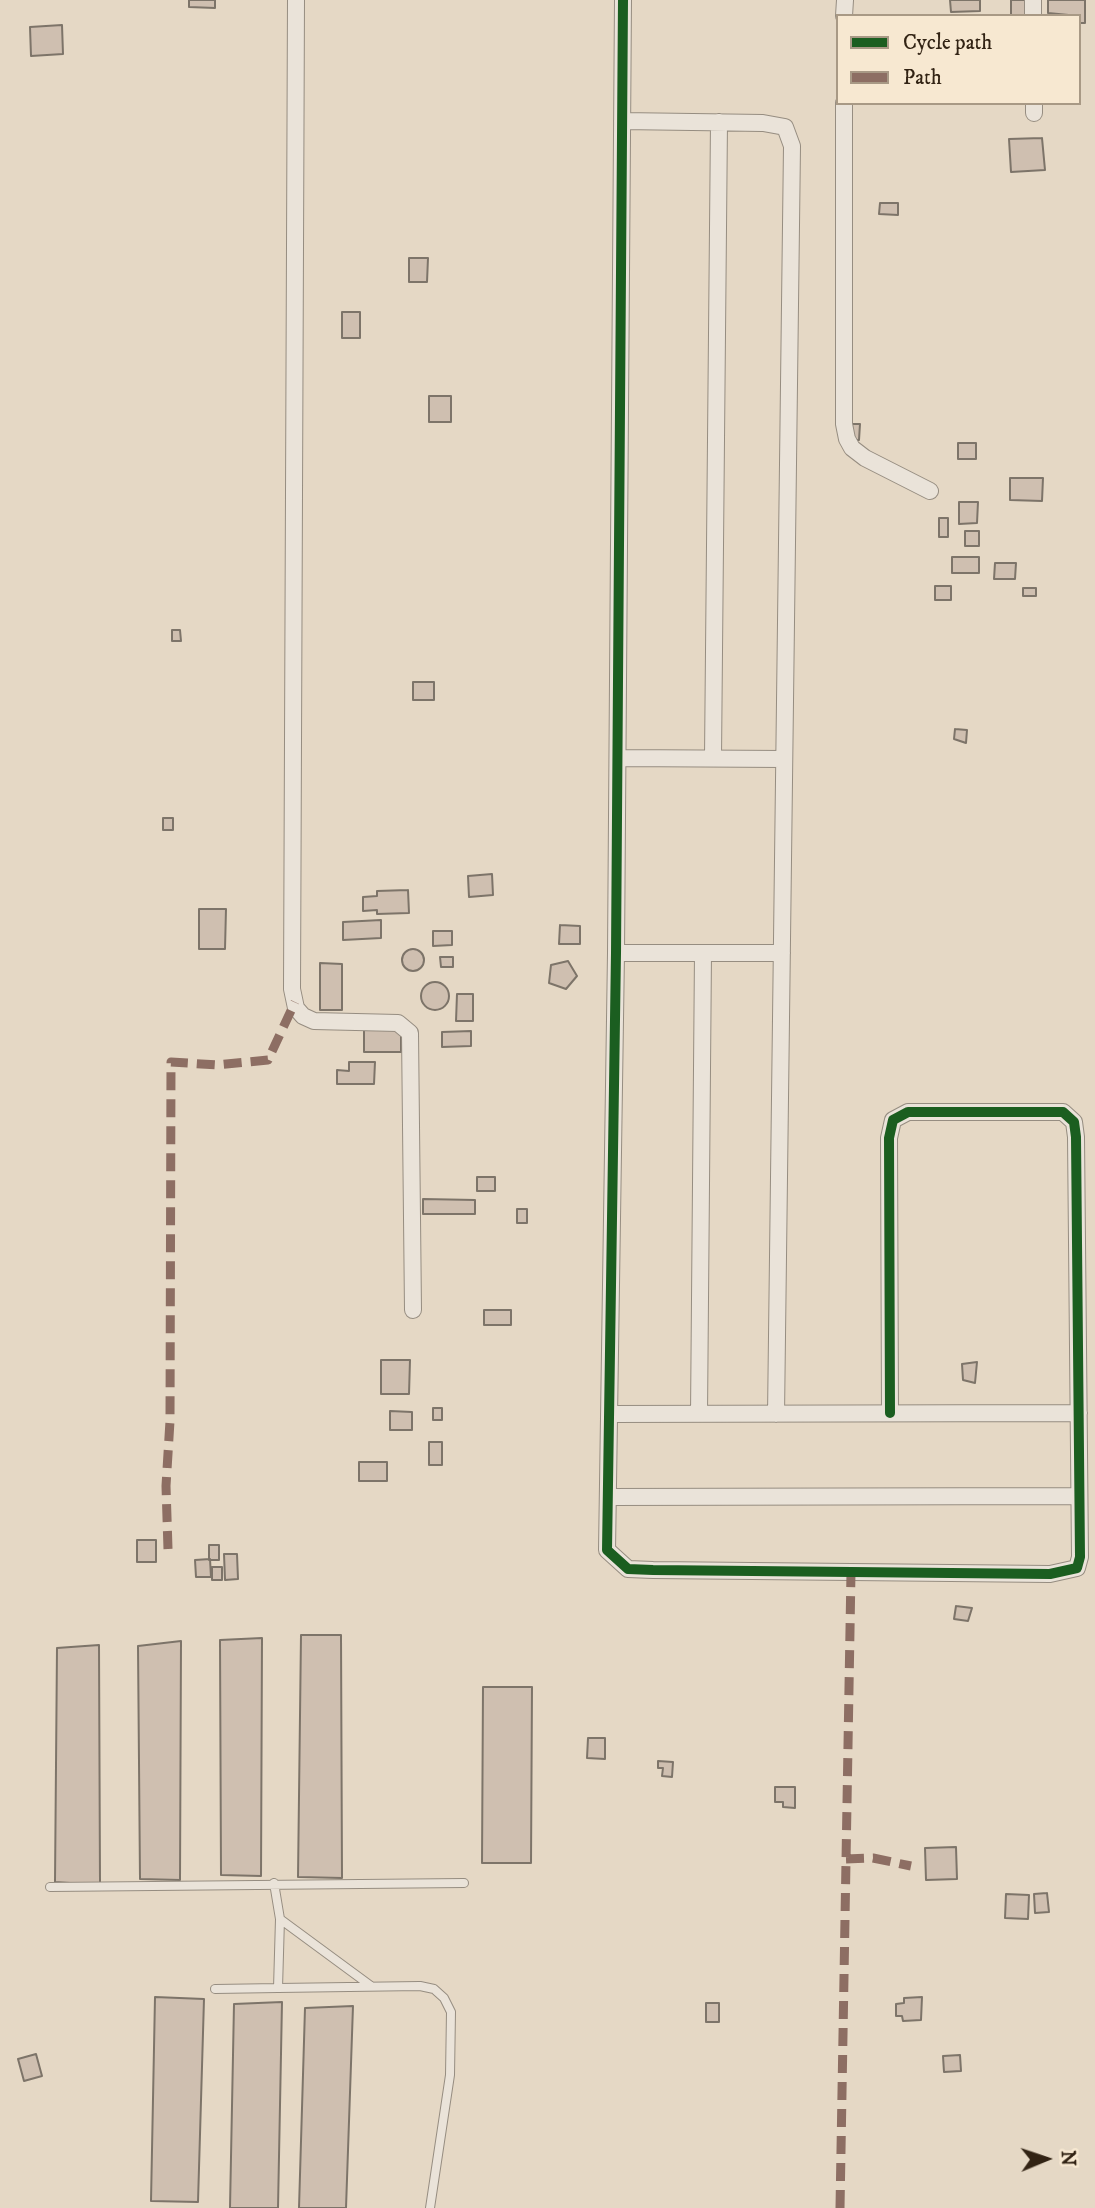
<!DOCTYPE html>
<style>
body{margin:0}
#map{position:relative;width:1095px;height:2208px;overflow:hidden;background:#e5d8c5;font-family:"IM FELL DW Pica",serif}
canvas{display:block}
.legend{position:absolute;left:836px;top:14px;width:245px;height:91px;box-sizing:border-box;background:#f7e8d1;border:2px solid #a89985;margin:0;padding:9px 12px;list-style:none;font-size:21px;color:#322314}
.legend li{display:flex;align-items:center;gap:14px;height:35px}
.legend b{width:35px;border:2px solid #a89985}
.north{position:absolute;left:1011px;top:2124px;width:70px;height:70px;-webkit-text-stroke:5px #f7e8d1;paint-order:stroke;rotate:88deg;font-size:19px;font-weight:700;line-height:28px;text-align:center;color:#322314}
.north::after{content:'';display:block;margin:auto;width:24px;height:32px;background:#322314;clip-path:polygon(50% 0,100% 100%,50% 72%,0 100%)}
</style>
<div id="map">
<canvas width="1095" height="2208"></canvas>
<ul class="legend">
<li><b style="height:9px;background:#1b5e20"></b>Cycle path</li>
<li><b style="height:9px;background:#8d6e63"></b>Path</li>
</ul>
<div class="north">N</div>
</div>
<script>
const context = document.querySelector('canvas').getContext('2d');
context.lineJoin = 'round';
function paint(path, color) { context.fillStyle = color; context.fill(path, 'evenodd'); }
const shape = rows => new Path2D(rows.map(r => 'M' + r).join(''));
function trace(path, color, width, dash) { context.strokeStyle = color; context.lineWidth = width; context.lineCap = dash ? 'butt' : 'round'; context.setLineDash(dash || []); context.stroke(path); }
const building = shape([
 [189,0,215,0,215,8,189,7,189,0],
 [950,0,980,0,980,11,951,12,950,0],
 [1011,0,1027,0,1028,16,1011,16,1011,0],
 [1048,0,1085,0,1085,23,1079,23,1079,16,1048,13,1048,0],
 [62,25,63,54,31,56,30,27,62,25],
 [1042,138,1045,170,1011,172,1009,139,1042,138],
 [880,203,898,203,898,215,879,214,880,203],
 [409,258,428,258,427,282,409,282,409,258],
 [342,312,360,312,360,338,342,338,342,312],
 [429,396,451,396,451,422,429,422,429,396],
 [852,424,860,424,859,440,851,440,852,424],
 [958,443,976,443,976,459,958,459,958,443],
 [1010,478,1043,478,1042,501,1010,500,1010,478],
 [959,502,978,502,977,523,959,524,959,502],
 [939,518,948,518,948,537,939,537,939,518],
 [965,531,979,531,979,546,965,546,965,531],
 [952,557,979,557,979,573,952,573,952,557],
 [995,563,1016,563,1015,579,994,579,995,563],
 [935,586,951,586,951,600,935,600,935,586],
 [1023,588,1036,588,1036,596,1023,596,1023,588],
 [172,630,180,630,181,641,172,641,172,630],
 [413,682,434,682,434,700,413,700,413,682],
 [955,729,967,730,966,743,954,739,955,729],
 [163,818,173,818,173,830,163,830,163,818],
 [492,874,493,895,469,897,468,876,492,874],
 [408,890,409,913,377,914,377,910,363,911,363,897,377,896,377,891,408,890],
 [199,909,226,909,225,949,199,949,199,909],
 [381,920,381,938,343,940,343,922,381,920],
 [560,925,580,926,580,944,559,944,560,925],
 [433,931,452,931,452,945,433,946,433,931],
 '402 960a11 11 0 1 1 22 0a11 11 0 1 1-22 0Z',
 [440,957,453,957,453,967,441,967,440,957],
 [568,961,577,976,566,989,549,983,551,965,568,961],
 [320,963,342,964,342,1010,320,1010,320,963],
 '421 996a14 14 0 1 1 28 0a14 14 0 1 1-28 0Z',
 [457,994,473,994,473,1021,456,1021,457,994],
 [364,1029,401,1029,401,1052,364,1052,364,1029],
 [471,1031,471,1046,442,1047,442,1032,471,1031],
 [349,1062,375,1062,374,1084,337,1084,337,1070,349,1071,349,1062],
 [477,1177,495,1177,495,1191,477,1191,477,1177],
 [423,1199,475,1200,475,1214,423,1214,423,1199],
 [517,1209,527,1209,527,1223,517,1223,517,1209],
 [484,1310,511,1310,511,1325,484,1325,484,1310],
 [381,1360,410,1360,409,1394,381,1394,381,1360],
 [977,1362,975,1383,963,1380,962,1364,977,1362],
 [433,1408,442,1408,442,1420,433,1420,433,1408],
 [390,1411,412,1412,412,1430,390,1430,390,1411],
 [429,1442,442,1442,442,1465,429,1465,429,1442],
 [359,1462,387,1462,387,1481,359,1481,359,1462],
 [137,1540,156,1540,156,1562,137,1562,137,1540],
 [209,1545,219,1545,219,1560,209,1560,209,1545],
 [224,1554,237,1554,238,1579,225,1580,224,1554],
 [210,1559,211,1577,196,1577,195,1560,210,1559],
 [212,1567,222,1567,222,1580,212,1580,212,1567],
 [956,1606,972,1608,968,1621,954,1619,956,1606],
 [301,1635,341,1635,342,1878,298,1877,301,1635],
 [262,1638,261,1876,221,1875,220,1640,262,1638],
 [181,1641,180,1880,140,1879,138,1646,181,1641],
 [99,1645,100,1885,55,1882,57,1648,99,1645],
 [483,1687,532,1687,531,1863,482,1863,483,1687],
 [588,1738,605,1738,605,1759,587,1758,588,1738],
 [658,1761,673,1762,672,1777,662,1776,663,1768,658,1768,658,1761],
 [775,1787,795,1787,795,1808,783,1807,783,1802,775,1802,775,1787],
 [956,1847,957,1879,926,1880,925,1848,956,1847],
 [1047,1893,1049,1912,1035,1913,1034,1894,1047,1893],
 [1006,1894,1029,1895,1028,1919,1005,1918,1006,1894],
 [155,1997,204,1999,198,2202,151,2201,155,1997],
 [922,1997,921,2020,903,2021,902,2016,896,2016,896,2004,904,2003,904,1998,922,1997],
 [282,2002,278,2208,230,2208,234,2004,282,2002],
 [706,2003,719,2003,719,2022,706,2022,706,2003],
 [353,2006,346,2208,299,2208,305,2008,353,2006],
 [36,2054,42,2076,24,2081,18,2059,36,2054],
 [960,2055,961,2071,944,2072,943,2056,960,2055]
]);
paint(building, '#cfbfb0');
trace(building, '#7d7469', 2);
const service = shape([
 [274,1883,280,1919,371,1986],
 [50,1887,464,1883],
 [280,1919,278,1988,420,1986,434,1989,444,1998,451,2012,450,2075,430,2208],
 [215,1989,278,1988]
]);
const minor = shape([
 [296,0,292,989,296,1008,303,1016,314,1021,398,1023,410,1033,413,1310],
 [623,0,616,953,607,1550,628,1569,653,1570,1050,1574,1077,1568,1080,1557,1076,1137,1074,1122,1063,1112,908,1112,893,1120,889,1138,890,1413],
 [1033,0,1033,16],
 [844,16,845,0],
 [844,103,844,424,847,439,852,448,865,458,930,491],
 [1034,103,1034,113],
 [622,121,763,123,785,127,792,146,776,1414],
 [713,757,719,122],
 [618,758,784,759],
 [616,953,782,953],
 [609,1414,1079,1413],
 [699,1414,703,953],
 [608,1497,1079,1496]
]);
trace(service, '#968d81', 10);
trace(minor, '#968d81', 18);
trace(service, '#eae3d9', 8);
trace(minor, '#eae3d9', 16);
trace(shape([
 [168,1549,166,1486,170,1421,171,1062,217,1065,268,1060,295,1002],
 [846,1859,873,1858,911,1866],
 [840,2208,851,1572]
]), '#8d6e63', 9, [18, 9]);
trace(shape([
 [623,0,616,953,607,1550,628,1569,653,1570,1050,1574,1077,1568,1080,1557,1076,1137,1074,1122,1063,1112,908,1112,893,1120,889,1138,890,1413]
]), '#1b5e20', 10);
</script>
